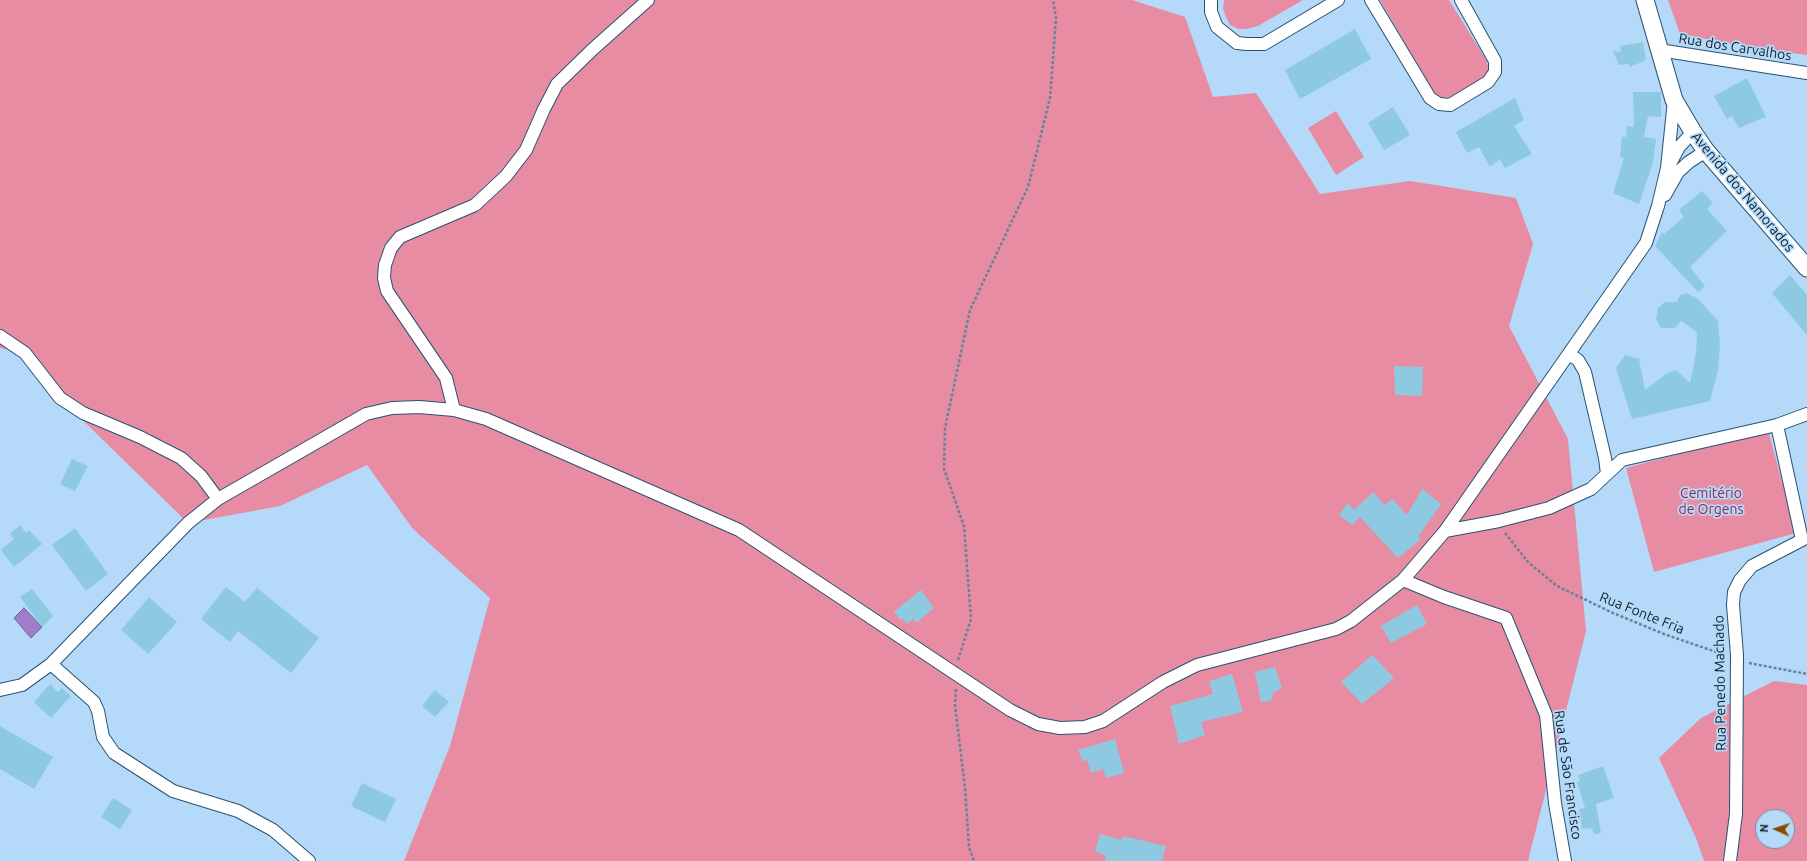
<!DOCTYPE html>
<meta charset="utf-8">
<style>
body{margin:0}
#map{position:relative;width:1807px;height:861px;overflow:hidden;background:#b5d9f8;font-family:Ubuntu,sans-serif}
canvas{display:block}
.north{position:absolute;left:1755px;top:809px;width:40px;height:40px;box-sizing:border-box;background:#b5d9f8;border:1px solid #718ea6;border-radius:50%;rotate:273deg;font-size:11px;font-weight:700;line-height:16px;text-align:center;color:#0c1e2b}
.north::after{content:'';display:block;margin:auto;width:14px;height:18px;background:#864d00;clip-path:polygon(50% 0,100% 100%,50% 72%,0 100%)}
</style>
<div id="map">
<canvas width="1807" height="861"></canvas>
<div class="north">N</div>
</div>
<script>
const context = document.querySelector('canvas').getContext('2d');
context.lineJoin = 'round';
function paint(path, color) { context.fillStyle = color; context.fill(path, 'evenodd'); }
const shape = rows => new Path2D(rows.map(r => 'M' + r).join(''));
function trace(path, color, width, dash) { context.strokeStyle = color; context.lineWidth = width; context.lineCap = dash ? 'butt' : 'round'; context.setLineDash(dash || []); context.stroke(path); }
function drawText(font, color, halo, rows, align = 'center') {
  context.font = font + ' Ubuntu,sans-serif'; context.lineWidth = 3.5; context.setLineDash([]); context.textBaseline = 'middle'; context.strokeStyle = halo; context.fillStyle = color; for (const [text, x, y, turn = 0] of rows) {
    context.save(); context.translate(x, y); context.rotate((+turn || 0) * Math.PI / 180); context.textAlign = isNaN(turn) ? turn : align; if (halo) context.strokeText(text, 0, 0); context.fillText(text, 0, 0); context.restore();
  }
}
paint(shape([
 [0,0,1132,0,1185,17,1213,97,1256,93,1320,194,1410,181,1516,198,1533,244,1509,326,1568,439,1586,631,1528,861,404,861,450,746,490,598,413,529,367,465,280,506,188,523,60,398,25,353,0,348],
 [1224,0,1303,0,1258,26,1246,29,1239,29,1230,25,1226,17,1223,9],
 [1380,0,1449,0,1487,61,1489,71,1484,78,1450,97,1443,98,1435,95],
 [1668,0,1807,0,1807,55,1753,48,1680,34],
 [1336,111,1364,157,1336,175,1308,128],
 [1768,430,1796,533,1654,572,1626,468],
 [1774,681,1807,685,1807,861,1704,861,1696,838,1659,758,1701,718],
 [1763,817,1787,817,1787,841,1763,841]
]), '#e88ca3');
const water = shape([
 [24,608,42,627,31,638,14,618,24,608]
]);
paint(water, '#a07dca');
trace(water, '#74609a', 1);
paint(shape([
 [1355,29,1371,59,1300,99,1285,70],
 [1643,42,1646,60,1630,67,1628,64,1619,65,1613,51,1621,52,1620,46],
 [1747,78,1766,117,1739,128,1732,116,1727,119,1714,96],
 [1633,92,1661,92,1661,117,1648,116,1644,137,1656,139,1653,163,1639,204,1613,193,1624,158,1620,157,1622,137,1626,137,1627,126,1634,127],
 [1515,98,1524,120,1514,126,1532,154,1505,168,1500,159,1490,167,1479,147,1467,153,1456,132],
 [1393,107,1410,135,1384,150,1368,123],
 [1702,191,1713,203,1707,209,1727,231,1690,267,1705,286,1698,292,1655,246,1662,232,1664,234,1684,217,1679,210],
 [1790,275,1807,295,1807,335,1772,293],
 [1686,293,1697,298,1718,321,1720,344,1718,370,1710,401,1632,419,1616,368,1625,355,1639,359,1645,390,1666,374,1676,370,1690,383,1696,353,1697,332,1681,321,1675,328,1661,328,1656,319,1658,308,1665,302,1677,302,1680,295],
 [1394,366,1423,367,1422,396,1395,395],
 [72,459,88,466,75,491,60,484],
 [1422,489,1441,504,1418,537,1421,539,1398,558,1360,517,1352,525,1339,515,1348,503,1354,510,1373,492,1385,505,1392,499,1407,515],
 [20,525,26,533,29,530,42,544,14,567,1,550,14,539,10,534],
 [75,528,108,574,86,591,52,545],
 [226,587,245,602,257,588,319,638,291,673,238,631,230,642,201,619],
 [32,589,53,616,42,627,20,597],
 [921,590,934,608,916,623,914,619,906,624,904,619,901,620,894,612],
 [149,597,177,622,148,654,121,630],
 [1417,605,1427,624,1391,643,1381,626],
 [1372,655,1394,678,1362,704,1341,682],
 [1275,667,1282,688,1273,693,1271,701,1261,702,1255,672],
 [1232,674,1243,712,1201,722,1205,735,1179,744,1170,706,1213,694,1209,681],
 [50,684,58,692,62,688,71,696,51,718,34,702],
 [435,690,449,702,435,717,422,706],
 [0,726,53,757,34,789,0,769],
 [1115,739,1124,773,1106,778,1103,769,1091,773,1087,760,1083,761,1078,750],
 [1603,766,1614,798,1596,804,1601,833,1594,834,1592,828,1582,829,1579,809,1585,808,1577,782,1580,781,1578,775],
 [362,783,396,799,385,822,351,806],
 [113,798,132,810,120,829,101,817],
 [1100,834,1122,840,1123,836,1166,846,1162,861,1105,861,1106,856,1095,851]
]), '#8dcae2');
const street = shape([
 [1211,0,1211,12,1217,27,1237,43,1247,44,1264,44,1338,0],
 [1371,0,1430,98,1439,104,1450,105,1488,82,1495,72,1495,61,1461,0],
 [1659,50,1807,73],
 [1670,164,1679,147,1693,132],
 [1665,195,1678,172,1689,162,1706,151],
 [0,336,25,353,60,398,83,413,140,437,181,458,201,476,218,499],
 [1569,354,1578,360,1585,372,1605,458,1607,474],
 [454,410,446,378,387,291,384,278,385,265,391,248,400,237,475,205,506,176,526,150,544,109,557,84,593,49,648,0],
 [1445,531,1499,521,1549,508,1591,489,1622,460,1777,425,1807,414],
 [1403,580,1444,597,1506,618,1546,715,1555,803,1565,861],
 [51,664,94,702,98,711,103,737,114,753,173,791,238,811,273,830,309,861],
 [0,690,22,685,51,664,188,523,218,499,366,414,392,408,419,407,454,410,486,419,739,530,1010,710,1038,724,1060,728,1085,727,1103,721,1163,682,1197,665,1336,629,1351,621,1403,580,1445,531,1646,243,1658,206,1667,168,1674,100],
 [1730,861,1736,814,1737,655,1733,605,1734,592,1740,580,1752,566,1802,540,1777,425]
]);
const secondary = shape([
 [1645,0,1674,100,1693,132,1706,151,1807,268]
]);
trace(street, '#285272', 14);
trace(secondary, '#285272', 19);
trace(shape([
 [1505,533,1528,562,1557,586,1613,613,1664,634,1725,655],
 [958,660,971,619,964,526,944,469,945,428,970,310,1028,187,1050,98,1056,18,1053,0],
 [1749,663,1807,674],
 [956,689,955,705,965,788,969,847,974,861]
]), '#678299', 2.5, [3, 2]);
trace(street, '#fff', 12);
trace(secondary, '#fff', 17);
drawText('14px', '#0c1e2b', '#b5d9f8', [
 ["Rua dos Carvalhos",1735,47,9],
 ["Avenida dos Namorados",1743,192,50],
 ["Rua Fonte Fria",1642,613,22],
 ["Rua Penedo Machado",1720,683,-91],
 ["Rua de São Francisco",1568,775,82]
]);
drawText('14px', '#94264d', '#b5d9f8', [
 ["Cemitério",1711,493],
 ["de Orgens",1711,509]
]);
</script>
